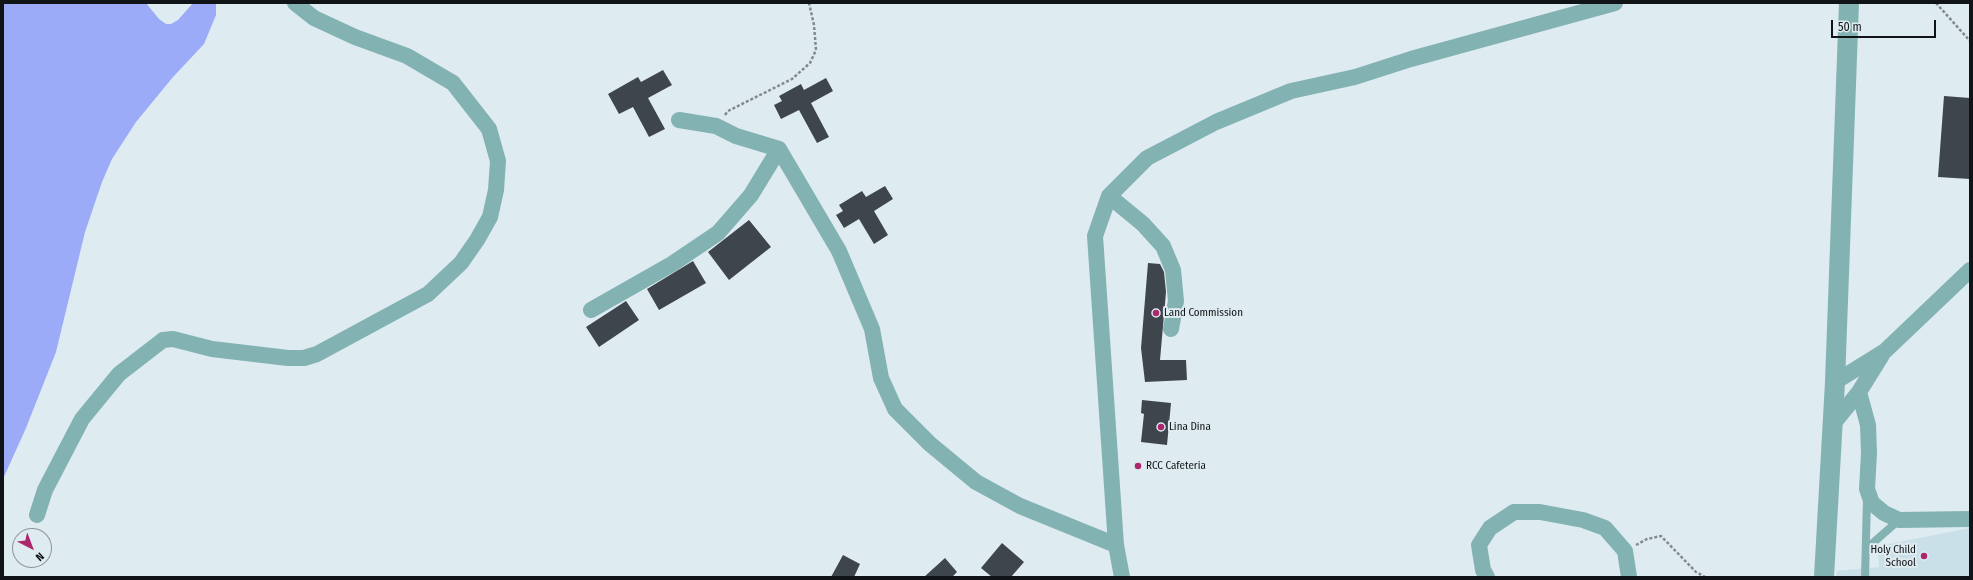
<!DOCTYPE html>
<style>
body{margin:0}
#map{position:relative;width:1973px;height:580px;overflow:hidden;background:#deebf0;font-family:"Fira Sans Condensed",sans-serif}
canvas{display:block}
.frame{position:absolute;inset:0;border:4px solid #101416;pointer-events:none}
.north{position:absolute;left:12px;top:528px;width:40px;height:40px;box-sizing:border-box;background:#deebf0;border:1px solid #8c9599;border-radius:50%;rotate:138deg;font-size:11px;font-weight:700;line-height:16px;text-align:center;color:#101416}
.north::after{content:'';display:block;margin:auto;width:14px;height:18px;background:#ac266e;clip-path:polygon(50% 0,100% 100%,50% 72%,0 100%)}
.scale{position:absolute;left:1831px;top:20px;width:105px;height:18px;box-sizing:border-box;border:2px solid #101416;border-top:0;padding-left:5px;font-size:12px;line-height:14px;white-space:nowrap;color:#101416;-webkit-text-stroke:3px #deebf0;paint-order:stroke}
</style>
<div id="map">
<canvas width="1973" height="580"></canvas>
<div class="frame"></div>
<div class="north">N</div>
<div class="scale">50 m</div>
</div>
<script>
const context = document.querySelector('canvas').getContext('2d');
context.lineJoin = 'round';
function paint(path, color) { context.fillStyle = color; context.fill(path, 'evenodd'); }
const shape = rows => new Path2D(rows.map(r => 'M' + r).join(''));
function trace(path, color, width, dash) { context.strokeStyle = color; context.lineWidth = width; context.lineCap = dash ? 'butt' : 'round'; context.setLineDash(dash || []); context.stroke(path); }
function drawText(font, color, halo, rows, align = 'center') {
  context.font = font + ' "Fira Sans Condensed",sans-serif'; context.lineWidth = 4; context.setLineDash([]); context.textBaseline = 'middle'; context.strokeStyle = halo; context.fillStyle = color; for (const [text, x, y, turn = 0] of rows) {
    context.save(); context.translate(x, y); context.rotate((+turn || 0) * Math.PI / 180); context.textAlign = isNaN(turn) ? turn : align; if (halo) context.strokeText(text, 0, 0); context.fillText(text, 0, 0); context.restore();
  }
}
paint(shape([
 [1970,528,1970,577,1836,577,1837,571,1879,567,1878,546]
]), '#cae0e8');
paint(shape([
 [3,3,146,3,159,19,166,24,171,24,178,20,193,3,216,3,216,15,204,44,173,77,136,122,112,159,102,182,85,232,56,352,26,428,3,479]
]), '#9babf8');
paint(shape([
 [663,70,672,85,648,98,665,129,649,137,633,107,619,114,608,94,638,77,641,82],
 [826,78,833,91,811,103,829,137,817,143,799,110,781,119,774,105,782,101,779,96,801,84,804,90],
 [1944,96,1970,98,1970,179,1938,177],
 [885,186,893,199,874,211,888,235,874,244,859,219,844,228,836,215,843,211,839,205,862,191,866,197],
 [749,220,771,247,729,280,708,252],
 [693,261,706,283,659,310,647,289],
 [1148,263,1160,264,1164,272,1166,292,1160,360,1186,360,1187,380,1145,382,1141,348],
 [626,301,639,320,599,347,586,327],
 [1142,400,1171,403,1167,445,1141,442,1144,414,1141,413],
 [1002,543,1024,562,1011,577,992,577,981,568],
 [843,555,860,564,854,577,831,577],
 [945,558,957,572,952,577,924,577]
]), '#3e454c');
trace(shape([
 [1936,3,1970,41],
 [725,115,728,111,792,79,810,63,816,50,814,25,809,3],
 [1636,545,1647,539,1661,536,1696,572,1705,577]
]), '#818a8e', 2.5, [3, 2]);
trace(shape([
 [1866,549,1899,520],
 [1865,577,1867,498]
]), '#83b2b2', 8);
trace(shape([
 [679,120,716,126,736,136,779,149,839,251,872,329,881,378,895,409,930,444,976,482,1020,506,1116,545],
 [1109,196,1143,224,1163,246,1173,270,1176,301,1171,329],
 [591,310,672,264,718,233,751,195,779,149],
 [1835,382,1885,351,1970,270],
 [1859,392,1868,425,1869,453,1867,489,1872,503,1884,513,1899,520,1970,519],
 [1833,424,1859,392,1882,355],
 [37,515,45,490,82,419,119,374,163,340,173,339,212,349,288,358,304,358,317,354,428,294,461,263,477,240,490,217,496,190,498,161,489,129,453,83,407,56,355,37,314,18,295,3],
 [1122,577,1116,545,1095,236,1109,196,1147,158,1216,122,1291,91,1355,77,1411,59,1615,3],
 [1487,577,1483,570,1479,545,1490,528,1514,512,1540,512,1583,520,1605,528,1625,551,1629,577]
]), '#83b2b2', 16);
trace(shape([
 [1824,577,1835,382,1849,3]
]), '#83b2b2', 20);
for (const [x, y, r, color] of [
 [1156,313,4,"#ac266e"],
 [1161,427,4,"#ac266e"],
 [1138,466,4,"#ac266e"],
 [1924,556,4,"#ac266e"]
]) { const dot = new Path2D(); dot.arc(x, y, r, 0, 2 * Math.PI); context.fillStyle = color; context.fill(dot); trace(dot, '#deebf0', 1.5); }
drawText('11px', '#101416', '#deebf0', [
 ["Land Commission",1164,313],
 ["Lina Dina",1169,427],
 ["RCC Cafeteria",1146,466],
 ["Holy Child",1916,550,"right"],
 ["School",1916,563,"right"]
], 'left');
</script>
